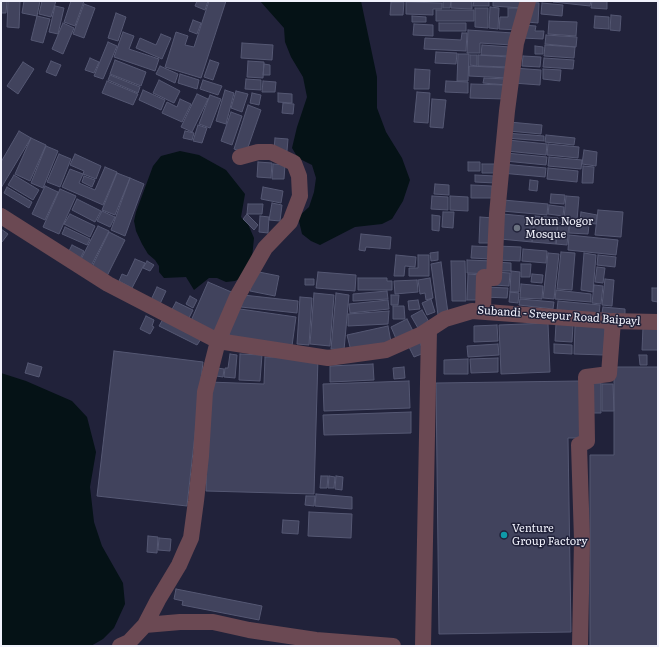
<!DOCTYPE html>
<style>
body{margin:0}
#map{position:relative;width:659px;height:647px;overflow:hidden;background:#21223a;font-family:Literata,serif}
canvas{display:block}
.frame{position:absolute;inset:0;border:2px solid #f1f2fc;pointer-events:none}
</style>
<div id="map">
<canvas width="659" height="647"></canvas>
<div class="frame"></div>
</div>
<script>
const context = document.querySelector('canvas').getContext('2d');
context.lineJoin = 'round';
function paint(path, color) { context.fillStyle = color; context.fill(path, 'evenodd'); }
const shape = rows => new Path2D(rows.map(r => 'M' + r).join(''));
function trace(path, color, width, dash) { context.strokeStyle = color; context.lineWidth = width; context.lineCap = dash ? 'butt' : 'round'; context.setLineDash(dash || []); context.stroke(path); }
function drawText(font, color, halo, rows, align = 'center') {
  context.font = font + ' Literata,serif'; context.lineWidth = 3; context.setLineDash([]); context.textBaseline = 'middle'; context.strokeStyle = halo; context.fillStyle = color; for (const [text, x, y, turn = 0] of rows) {
    context.save(); context.translate(x, y); context.rotate((+turn || 0) * Math.PI / 180); context.textAlign = isNaN(turn) ? turn : align; if (halo) context.strokeText(text, 0, 0); context.fillText(text, 0, 0); context.restore();
  }
}
paint(shape([
 [260,1,361,1,377,77,377,108,386,132,402,158,410,180,403,201,392,219,382,224,355,227,320,245,311,241,302,234,298,217,309,207,314,192,316,178,312,165,298,158,292,148,297,127,307,97,303,77,291,57,285,42,284,28],
 [180,151,199,155,226,170,245,194,241,217,248,224,254,238,252,258,241,278,235,281,226,282,217,278,209,278,194,290,186,277,164,278,159,272,159,266,155,260,148,254,142,244,136,231,134,221,136,212,153,166,161,156],
 [1,373,26,381,72,401,87,417,96,452,90,487,94,522,102,546,123,583,125,604,114,628,103,639,91,646,1,646]
]), '#051216');
const building = shape([
 [1,1,7,1,6,13,1,13,1,1],
 [8,1,20,1,19,28,7,27,8,1],
 [24,1,40,1,37,16,22,13,24,1],
 [42,1,56,1,51,17,39,14,42,1],
 [71,1,84,1,75,26,64,22,71,1],
 [197,1,208,1,205,10,195,6,197,1],
 [209,1,226,1,201,78,165,67,176,32,188,36,185,45,194,47,209,1],
 [443,1,451,1,450,8,443,8,443,1],
 [451,1,472,1,472,9,451,8,451,1],
 [474,1,489,1,489,6,473,6,474,1],
 [493,1,522,1,521,8,493,6,493,1],
 [553,1,591,1,590,6,553,2,553,1],
 [592,1,607,1,607,9,591,8,592,1],
 [391,2,404,2,403,15,390,15,391,2],
 [406,2,442,3,442,9,433,9,433,15,406,14,406,2],
 [528,2,539,3,538,23,527,22,528,2],
 [542,3,563,5,562,16,541,14,542,3],
 [84,4,95,8,84,38,73,34,84,4],
 [55,6,64,8,58,34,49,32,55,6],
 [490,7,499,8,498,29,489,28,490,7],
 [475,8,488,8,488,28,475,27,475,8],
 [508,8,520,8,519,30,499,29,500,17,508,17,508,8],
 [436,10,474,10,474,21,436,21,436,10],
 [116,13,126,17,118,41,108,38,116,13],
 [611,15,621,16,620,31,610,30,611,15],
 [37,16,50,19,43,43,31,40,37,16],
 [412,16,426,17,426,22,412,22,412,16],
 [595,16,609,17,609,29,594,28,595,16],
 [193,20,201,23,197,34,189,31,193,20],
 [549,21,577,22,576,36,548,34,549,21],
 [63,23,74,28,63,54,52,49,63,23],
 [439,23,466,23,466,31,439,31,439,23],
 [414,24,433,25,433,36,413,35,414,24],
 [523,25,536,26,535,31,544,31,543,39,522,38,523,25],
 [468,30,513,33,512,45,480,43,480,53,467,53,468,30],
 [123,32,134,36,129,49,159,59,155,71,114,57,123,32],
 [462,33,467,33,466,51,424,49,425,38,461,40,462,33],
 [161,34,171,38,162,59,136,48,140,38,156,45,161,34],
 [546,35,577,37,576,47,545,44,546,35],
 [108,42,117,46,103,79,94,76,108,42],
 [242,43,273,45,272,60,241,58,242,43],
 [482,45,510,47,509,56,481,55,482,45],
 [545,45,575,47,574,58,544,56,545,45],
 [535,46,543,47,543,54,535,54,535,46],
 [436,52,457,53,456,64,435,63,436,52],
 [458,54,469,54,468,81,457,81,458,54],
 [470,55,477,55,477,66,470,65,470,55],
 [478,55,509,57,509,67,478,66,478,55],
 [523,56,541,57,540,67,522,66,523,56],
 [90,58,99,62,94,73,85,70,90,58],
 [544,58,574,60,573,69,543,67,544,58],
 [115,60,146,72,141,86,110,74,115,60],
 [210,60,219,63,213,80,204,77,210,60],
 [51,61,61,65,56,76,46,72,51,61],
 [248,61,264,62,263,78,247,77,248,61],
 [23,62,34,69,18,94,7,86,23,62],
 [264,64,270,65,270,75,263,75,264,64],
 [160,66,178,74,175,83,156,74,160,66],
 [469,66,509,68,508,78,469,76,469,66],
 [514,68,541,70,540,85,513,83,514,68],
 [415,69,430,70,429,89,414,89,415,69],
 [543,69,561,70,560,81,543,79,543,69],
 [180,74,199,80,197,89,178,83,180,74],
 [110,75,140,87,138,93,108,80,110,75],
 [484,78,507,79,506,85,483,83,484,78],
 [246,79,261,80,261,90,245,89,246,79],
 [159,80,180,91,174,103,153,93,159,80],
 [203,80,222,86,218,95,200,89,203,80],
 [107,81,138,94,133,105,102,93,107,81],
 [263,81,276,82,275,92,262,92,263,81],
 [446,81,468,82,468,93,445,92,446,81],
 [471,84,506,85,505,99,470,98,471,84],
 [143,90,165,100,161,110,139,100,143,90],
 [225,90,234,93,226,124,216,121,225,90],
 [236,91,248,94,242,112,231,108,236,91],
 [417,92,430,93,428,123,414,122,417,92],
 [252,93,261,95,259,105,250,103,252,93],
 [278,93,292,94,292,103,278,102,278,93],
 [197,94,208,99,192,132,181,127,197,94],
 [210,95,221,99,210,128,199,124,210,95],
 [180,99,191,104,182,122,162,113,167,102,177,107,180,99],
 [432,99,446,100,443,128,430,127,432,99],
 [283,103,294,104,293,114,282,113,283,103],
 [248,105,261,110,246,153,234,149,248,105],
 [231,112,242,116,232,145,221,141,231,112],
 [509,122,542,125,541,134,509,131,509,122],
 [198,125,207,128,202,143,193,141,198,125],
 [19,131,31,138,1,188,1,162,19,131],
 [185,131,194,133,192,140,183,138,185,131],
 [506,133,544,136,544,141,506,138,506,133],
 [546,135,575,138,574,145,545,142,546,135],
 [31,138,46,145,30,181,15,174,31,138],
 [275,138,288,139,287,151,274,150,275,138],
 [508,140,547,144,546,155,507,151,508,140],
 [548,144,579,147,578,158,547,155,548,144],
 [46,146,58,151,43,188,31,183,46,146],
 [584,150,597,152,596,166,582,164,584,150],
 [506,153,547,157,546,165,505,161,506,153],
 [59,154,71,159,60,187,47,182,59,154],
 [75,154,101,166,96,179,83,174,84,171,70,165,75,154],
 [549,157,582,160,581,169,548,166,549,157],
 [258,162,272,163,271,178,257,177,258,162],
 [468,162,480,162,480,171,468,171,468,162],
 [273,164,285,165,284,179,272,179,273,164],
 [482,164,497,164,497,173,482,173,482,164],
 [502,164,546,168,545,177,501,173,502,164],
 [583,166,594,167,593,183,582,183,583,166],
 [105,167,117,172,103,205,62,187,70,169,83,174,79,183,95,190,105,167],
 [548,168,578,171,577,182,547,179,548,168],
 [117,173,130,178,115,215,102,210,117,173],
 [14,175,39,190,33,200,8,185,14,175],
 [475,175,495,176,495,183,475,182,475,175],
 [84,176,95,180,92,187,82,182,84,176],
 [130,178,144,184,125,236,111,230,130,178],
 [530,180,538,181,537,191,529,190,530,180],
 [435,184,449,185,449,195,434,194,435,184],
 [471,185,492,186,492,198,471,198,471,185],
 [45,186,58,192,45,220,32,214,45,186],
 [7,187,32,202,29,208,4,193,7,187],
 [263,187,283,191,281,203,261,199,263,187],
 [60,189,76,196,59,234,43,227,60,189],
 [551,194,565,195,564,204,550,203,551,194],
 [432,196,448,197,448,210,431,209,432,196],
 [450,196,468,197,468,211,450,210,450,196],
 [566,196,579,197,577,220,564,219,566,196],
 [77,199,101,211,95,222,72,210,77,199],
 [503,200,548,204,547,215,502,211,503,200],
 [272,203,282,205,280,221,269,220,272,203],
 [248,204,263,204,262,214,247,214,248,204],
 [549,205,564,207,563,216,548,214,549,205],
 [598,210,623,212,621,237,595,235,598,210],
 [102,211,115,217,110,227,97,221,102,211],
 [443,212,454,212,453,228,442,227,443,212],
 [581,212,597,215,596,224,580,222,581,212],
 [70,214,95,226,90,237,64,224,70,214],
 [247,214,258,225,254,230,243,219,247,214],
 [503,214,534,217,532,242,500,239,503,214],
 [432,215,440,216,439,231,432,230,432,215],
 [260,216,269,217,268,233,259,232,260,216],
 [535,216,558,218,556,244,532,242,535,216],
 [480,217,494,218,493,243,479,243,480,217],
 [558,223,569,224,567,245,556,244,558,223],
 [570,223,589,225,588,234,569,233,570,223],
 [98,226,109,231,90,268,79,263,98,226],
 [65,227,90,239,87,245,62,234,65,227],
 [1,229,8,234,2,242,1,241,1,229],
 [109,232,125,240,107,276,91,269,109,232],
 [361,234,391,237,390,249,366,247,365,251,359,250,361,234],
 [569,235,618,240,616,255,568,250,569,235],
 [72,245,84,251,79,261,67,255,72,245],
 [472,246,493,247,492,259,471,258,472,246],
 [497,246,521,247,520,261,496,260,497,246],
 [523,249,547,251,546,263,522,261,523,249],
 [438,252,438,260,431,261,430,253,438,252],
 [561,252,575,253,572,290,557,289,561,252],
 [548,253,559,254,554,299,543,298,548,253],
 [584,253,596,255,593,292,581,290,584,253],
 [396,255,416,257,415,267,405,266,404,276,394,276,396,255],
 [418,255,429,255,429,276,409,276,409,268,418,268,418,255],
 [598,255,616,257,615,267,597,265,598,255],
 [135,259,145,263,132,288,119,281,122,274,127,276,135,259],
 [467,260,493,261,492,274,467,273,467,260],
 [147,261,154,265,150,271,143,268,147,261],
 [451,261,465,261,466,301,452,301,451,261],
 [441,262,448,313,438,315,431,264,441,262],
 [496,262,511,263,511,271,495,271,496,262],
 [521,264,531,264,530,277,521,277,521,264],
 [597,267,605,268,603,283,595,282,597,267],
 [254,271,279,276,275,296,250,291,254,271],
 [511,271,520,272,519,292,510,292,511,271],
 [318,272,356,275,355,291,316,288,318,272],
 [494,272,510,273,509,286,494,285,494,272],
 [468,274,481,275,480,300,467,300,468,274],
 [532,274,543,275,542,283,531,282,532,274],
 [358,278,387,278,387,281,392,281,392,290,358,290,358,278],
 [430,278,433,298,426,300,425,293,420,294,418,280,430,278],
 [305,279,314,279,314,285,305,285,305,279],
 [605,279,614,280,612,306,602,305,605,279],
 [417,280,418,292,395,294,394,281,417,280],
 [208,282,236,294,219,335,190,323,208,282],
 [521,284,543,286,542,299,520,298,521,284],
 [594,285,603,286,601,304,592,303,594,285],
 [157,287,166,291,160,304,151,300,157,287],
 [484,287,508,288,507,298,484,297,484,287],
 [652,288,658,288,658,302,652,301,652,288],
 [556,290,591,294,591,302,555,299,556,290],
 [387,291,388,299,353,301,353,294,387,291],
 [510,292,519,293,518,303,509,302,510,292],
 [314,293,334,295,330,346,310,344,314,293],
 [336,293,349,295,344,350,331,349,336,293],
 [243,295,298,301,297,313,241,307,243,295],
 [391,295,399,295,398,305,391,305,391,295],
 [190,296,197,300,193,308,186,304,190,296],
 [300,297,312,298,309,345,297,344,300,297],
 [431,299,435,312,427,315,422,303,431,299],
 [520,299,554,302,553,309,519,305,520,299],
 [388,300,389,309,350,313,349,304,388,300],
 [418,300,420,309,409,310,408,301,418,300],
 [558,301,600,305,599,314,557,310,558,301],
 [176,302,193,310,187,322,170,313,176,302],
 [393,306,404,306,405,319,393,319,393,306],
 [603,307,625,309,625,315,602,313,603,307],
 [233,308,296,317,292,346,229,337,233,308],
 [422,310,429,322,418,328,411,316,422,310],
 [389,311,388,324,348,326,348,314,389,311],
 [146,316,154,320,152,326,154,327,150,334,140,329,146,316],
 [163,319,201,339,197,345,159,326,163,319],
 [407,319,414,333,397,341,391,327,407,319],
 [548,323,550,372,501,374,499,325,548,323],
 [556,324,573,325,572,342,555,341,556,324],
 [497,325,498,341,474,342,474,326,497,325],
 [388,326,391,342,351,351,347,335,388,326],
 [575,326,605,327,604,355,574,354,575,326],
 [643,327,658,328,658,350,642,350,643,327],
 [419,340,424,353,414,357,408,345,419,340],
 [498,344,499,355,468,357,467,346,498,344],
 [554,344,572,345,572,354,554,353,554,344],
 [114,351,203,362,187,506,97,496,114,351],
 [230,354,237,355,235,378,224,377,225,368,228,368,230,354],
 [240,354,262,355,260,381,239,380,240,354],
 [639,355,647,355,647,365,640,365,639,355],
 [265,357,318,358,314,494,206,491,209,382,264,384,265,357],
 [498,358,498,372,471,373,470,359,498,358],
 [468,359,468,374,444,374,444,360,468,359],
 [28,363,42,367,39,377,25,373,28,363],
 [373,364,374,380,330,382,330,366,373,364],
 [404,367,405,378,394,379,393,368,404,367],
 [614,367,658,367,658,646,590,646,590,455,614,455,614,367],
 [217,368,224,369,223,377,216,376,217,368],
 [409,381,410,408,324,411,323,384,409,381],
 [581,381,582,438,568,438,571,632,439,634,436,383,581,381],
 [588,383,601,383,601,413,588,413,588,383],
 [602,384,613,384,614,411,602,411,602,384],
 [411,412,411,433,324,435,323,415,411,412],
 [321,476,328,476,327,488,320,488,321,476],
 [329,476,335,477,334,488,328,488,329,476],
 [336,476,343,477,342,490,335,489,336,476],
 [316,494,352,497,352,509,315,506,316,494],
 [306,496,315,496,314,506,305,505,306,496],
 [309,512,352,514,351,538,308,536,309,512],
 [283,520,299,521,298,534,282,533,283,520],
 [148,536,158,537,157,553,147,552,148,536],
 [159,538,171,539,170,551,158,550,159,538],
 [176,589,262,606,259,620,182,605,183,601,174,599,176,589]
]);
paint(building, '#41435d');
trace(building, '#555873', 1);
trace(shape([
 [1,216,108,284,218,341,328,358,386,350,422,334,445,319,472,311,609,321,658,322],
 [483,311,484,277,494,278,497,214,507,111,516,43,528,1],
 [145,625,180,622,213,622,249,630,316,640,393,646],
 [120,646,129,642,145,625,158,600,179,565,186,549,191,538,196,501,201,456,205,392,218,341,237,297,265,248,290,222,300,196,299,176,294,163,271,152,258,152,240,157],
 [423,646,429,330],
 [580,646,582,540,579,445,587,441,586,377,609,374,613,321]
]), '#6b4953', 16);
for (const [x, y, r, color] of [
 [517,228,4,"#6b7280"],
 [504,535,4,"#0f9aa8"]
]) { const dot = new Path2D(); dot.arc(x, y, r, 0, 2 * Math.PI); context.fillStyle = color; context.fill(dot); trace(dot, '#21223a', 1.5); }
drawText('11px', '#f1f2fc', '#21223a', [
 ["Notun Nogor",525,222],
 ["Mosque",525,235],
 ["Venture",512,529],
 ["Group Factory",512,542]
], 'left');
drawText('11px', '#f1f2fc', '#21223a', [
 ["Subandi - Sreepur Road Baipayl",559,316,4]
]);
</script>
